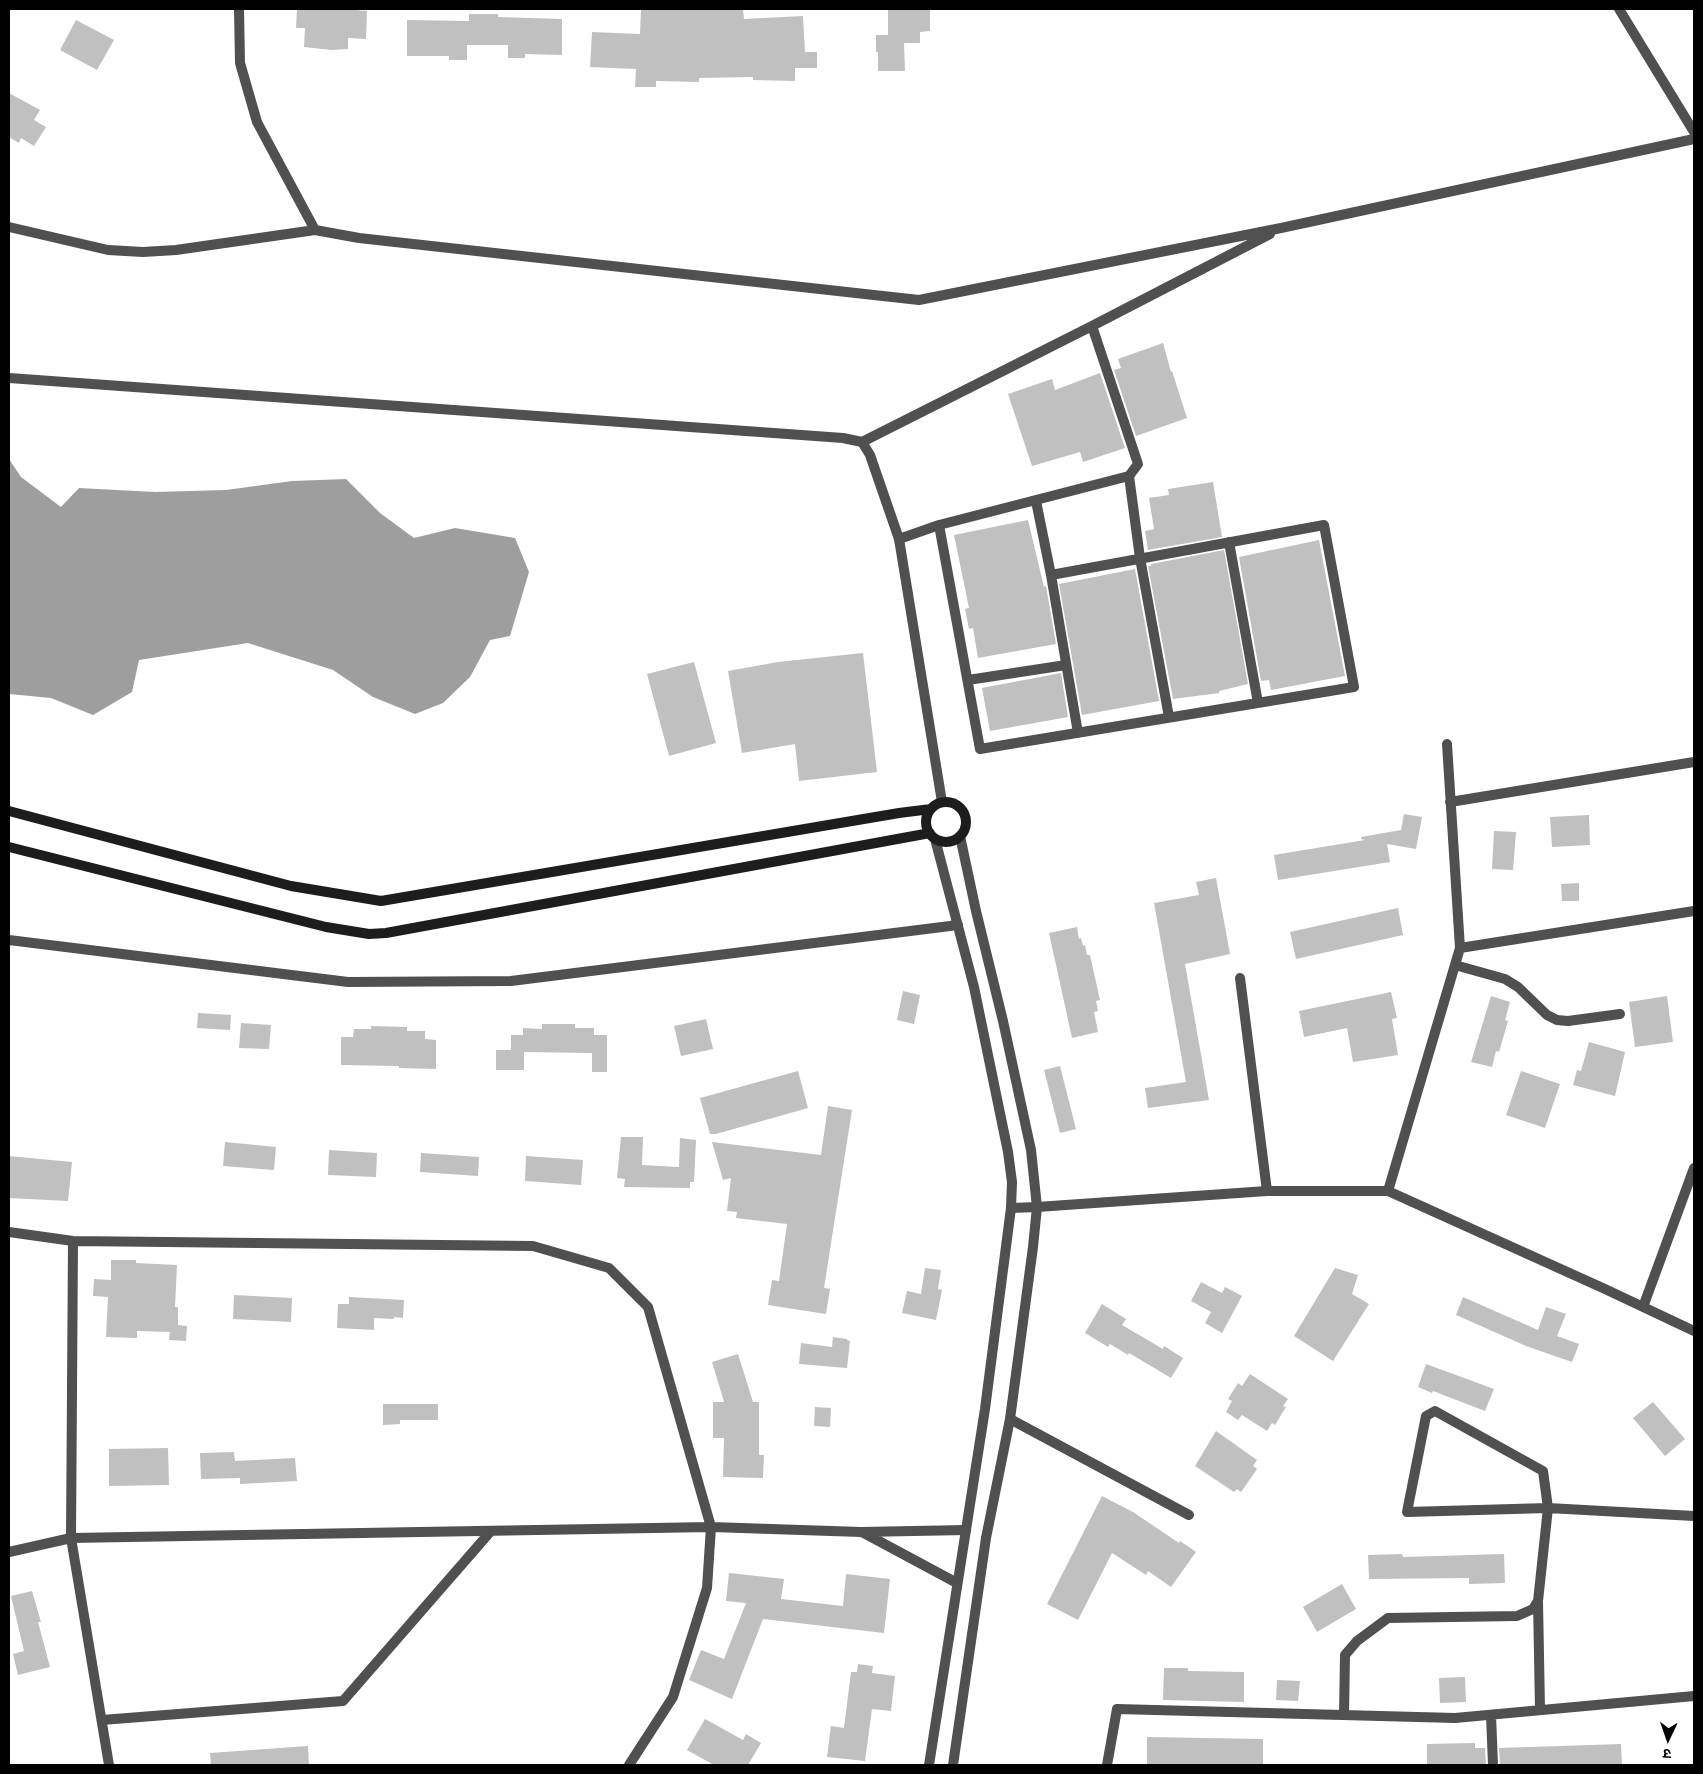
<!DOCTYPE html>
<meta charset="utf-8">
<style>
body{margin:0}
#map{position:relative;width:1703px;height:1774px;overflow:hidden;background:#fff;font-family:"Exo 2","Noto Sans Devanagari",sans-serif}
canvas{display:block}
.frame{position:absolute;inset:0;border:10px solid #000;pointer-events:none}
.north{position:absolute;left:1643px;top:1714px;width:50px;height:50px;-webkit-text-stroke:4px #fff;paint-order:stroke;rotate:183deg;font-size:14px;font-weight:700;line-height:20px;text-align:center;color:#000}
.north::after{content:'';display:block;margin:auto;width:18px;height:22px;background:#000;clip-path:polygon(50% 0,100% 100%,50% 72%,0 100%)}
</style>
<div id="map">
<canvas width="1703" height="1774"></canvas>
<div class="frame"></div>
<div class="north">उ</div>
</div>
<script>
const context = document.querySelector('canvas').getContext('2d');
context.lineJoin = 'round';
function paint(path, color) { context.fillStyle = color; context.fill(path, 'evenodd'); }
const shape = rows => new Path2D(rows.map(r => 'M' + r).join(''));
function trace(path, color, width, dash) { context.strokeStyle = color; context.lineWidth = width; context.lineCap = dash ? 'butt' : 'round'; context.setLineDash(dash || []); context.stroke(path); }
paint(shape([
 [9,459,21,477,61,507,79,488,155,492,226,490,292,481,346,479,380,513,414,538,455,528,515,538,529,572,510,636,490,640,470,677,443,703,415,714,373,697,333,670,248,643,139,660,132,692,93,715,51,698,9,694]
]), '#9e9e9e');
paint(shape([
 [297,9,344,9,367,11,366,39,348,38,348,49,332,50,304,47,305,28,296,28],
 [641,9,743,9,744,19,803,16,805,52,817,52,817,68,795,68,795,81,753,80,753,77,699,78,699,82,656,81,656,87,635,87,636,69,590,67,592,32,640,34],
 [888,9,930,9,930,31,920,32,920,43,904,43,905,71,878,71,878,52,876,52,876,35,888,35],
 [469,14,498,14,498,17,562,19,562,55,525,54,525,58,508,58,508,45,467,45,467,60,449,60,449,56,407,56,407,20,469,21],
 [76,20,114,40,97,70,60,50],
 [9,93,40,110,34,120,46,127,34,146,21,138,19,143,9,137],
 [1163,343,1171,372,1172,371,1187,418,1136,436,1114,370,1121,368,1118,359],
 [1100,373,1125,448,1083,462,1080,452,1032,466,1008,394,1052,379,1055,390],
 [1213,482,1222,537,1148,550,1145,531,1154,529,1149,498,1169,495,1168,489],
 [1028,520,1044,587,1046,586,1056,644,978,658,973,628,969,629,965,609,969,608,954,535],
 [1319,540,1345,676,1271,690,1269,680,1261,681,1239,557],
 [1224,550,1248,684,1219,691,1219,693,1173,699,1148,566,1151,566,1151,564],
 [1135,569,1159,701,1082,715,1059,584],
 [863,653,877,772,799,781,795,744,742,753,728,671,778,662],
 [694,662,716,743,669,756,647,674],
 [1061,673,1068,717,990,731,982,688],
 [1404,814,1422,817,1416,849,1387,844,1390,862,1278,880,1274,855,1365,840,1361,839,1361,837,1401,830],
 [1589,815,1590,845,1552,847,1550,817],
 [1494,831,1516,832,1513,870,1492,869],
 [1216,878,1230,954,1185,964,1209,1100,1148,1108,1145,1088,1186,1082,1154,903,1199,895,1196,882],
 [1579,883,1579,901,1562,901,1561,884],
 [1398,908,1403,935,1296,959,1290,932],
 [1077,927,1079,939,1081,938,1083,946,1085,945,1087,955,1090,955,1100,1000,1096,1001,1098,1011,1094,1012,1098,1032,1072,1038,1049,933],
 [903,991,920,995,914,1024,897,1020],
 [1391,992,1397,1018,1392,1019,1398,1055,1353,1062,1347,1028,1304,1037,1299,1011],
 [1491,996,1510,1002,1505,1020,1508,1021,1499,1052,1496,1051,1492,1067,1471,1062],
 [1667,996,1673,1042,1635,1047,1629,1002],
 [198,1013,231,1015,230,1030,197,1028],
 [706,1019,713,1049,681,1056,674,1026],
 [241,1023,271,1025,269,1049,239,1048],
 [542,1024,575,1024,575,1028,594,1028,594,1035,607,1035,607,1072,592,1072,592,1053,524,1052,524,1070,496,1070,496,1050,511,1050,511,1035,523,1035,523,1028,542,1029],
 [371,1026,407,1027,407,1031,425,1031,425,1039,436,1040,436,1069,399,1068,399,1066,341,1065,341,1037,353,1037,354,1029,371,1029],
 [1589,1042,1625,1052,1615,1096,1573,1085,1577,1070,1581,1071],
 [1060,1066,1076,1129,1060,1133,1044,1070],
 [798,1071,808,1108,716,1134,710,1134,700,1098],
 [1521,1071,1560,1084,1545,1128,1506,1115],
 [828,1106,852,1110,824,1288,830,1289,826,1314,768,1305,772,1280,779,1281,787,1224,736,1218,737,1212,727,1211,731,1178,723,1180,712,1142,821,1155],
 [621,1137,643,1137,642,1165,679,1167,680,1138,696,1140,694,1182,690,1182,690,1188,624,1187,625,1179,617,1178],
 [225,1142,276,1147,274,1170,223,1166],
 [329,1150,377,1153,376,1177,328,1175],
 [421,1153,479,1157,478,1176,420,1172],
 [9,1156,72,1162,68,1201,9,1198],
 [526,1156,583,1160,581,1185,525,1181],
 [111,1260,136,1260,136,1263,177,1265,175,1307,178,1307,178,1325,187,1326,186,1341,169,1340,170,1332,137,1331,137,1338,106,1337,108,1297,93,1296,94,1279,111,1280],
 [925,1268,941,1270,938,1289,942,1290,936,1320,902,1313,907,1291,921,1294],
 [1335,1268,1358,1275,1352,1294,1369,1304,1333,1361,1294,1336],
 [1201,1282,1222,1293,1225,1287,1242,1296,1222,1333,1205,1323,1211,1312,1191,1301],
 [234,1295,292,1298,291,1322,233,1319],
 [349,1297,404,1300,403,1318,394,1317,394,1319,374,1318,374,1330,337,1328,338,1304,349,1304],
 [1463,1297,1538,1330,1546,1307,1566,1314,1557,1336,1579,1344,1572,1362,1526,1346,1456,1315],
 [1102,1304,1126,1319,1122,1325,1163,1349,1164,1346,1183,1358,1171,1378,1129,1353,1128,1355,1110,1344,1108,1347,1085,1333],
 [833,1337,847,1339,847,1340,850,1341,847,1368,799,1364,801,1343,832,1347],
 [738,1354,753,1402,759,1402,759,1455,764,1455,763,1478,723,1477,724,1438,713,1438,713,1402,724,1402,712,1362],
 [1426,1364,1494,1389,1485,1411,1433,1391,1432,1393,1418,1387],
 [1250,1374,1288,1399,1283,1406,1286,1407,1275,1425,1272,1423,1267,1431,1242,1415,1238,1420,1226,1412,1232,1401,1228,1399,1238,1383,1242,1386],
 [1653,1402,1685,1439,1665,1456,1633,1418],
 [383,1404,438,1404,438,1420,400,1420,400,1424,383,1425],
 [815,1407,831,1408,830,1427,814,1426],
 [1216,1431,1257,1460,1253,1466,1257,1469,1241,1492,1237,1489,1234,1492,1195,1466],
 [168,1448,169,1485,109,1486,109,1449],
 [234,1452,235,1461,295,1458,297,1481,240,1484,240,1478,201,1479,200,1453],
 [1102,1496,1133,1512,1179,1543,1180,1541,1196,1552,1171,1587,1148,1571,1146,1575,1112,1553,1078,1620,1047,1604],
 [1402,1554,1403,1557,1504,1554,1505,1583,1469,1584,1469,1578,1369,1579,1368,1555],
 [729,1573,784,1579,781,1599,843,1606,846,1574,890,1579,884,1633,763,1619,732,1699,689,1680,701,1650,724,1659,746,1603,726,1601],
 [1342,1584,1356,1609,1317,1632,1303,1607],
 [32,1591,41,1622,38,1622,50,1667,18,1675,13,1654,24,1651,11,1596],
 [858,1664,873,1666,872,1673,895,1676,891,1711,872,1709,865,1761,827,1757,831,1726,844,1728,851,1672,857,1672],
 [1164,1668,1188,1668,1188,1671,1244,1672,1244,1702,1163,1700],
 [1465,1677,1466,1702,1440,1703,1439,1678],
 [1277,1680,1300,1681,1298,1701,1276,1700],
 [705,1719,743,1740,746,1734,761,1743,748,1765,714,1765,687,1750],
 [1147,1737,1263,1739,1263,1765,1147,1765],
 [1475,1743,1475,1748,1485,1748,1486,1765,1427,1765,1427,1744],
 [1621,1744,1622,1765,1500,1765,1499,1748],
 [308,1746,309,1765,211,1765,210,1753]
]), '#c0c0c0');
trace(shape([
 [1240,978,1267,1191]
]), '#505050', 10);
trace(shape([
 [239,9,240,63,257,122,315,230],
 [1619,9,1694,132],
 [9,227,108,250,143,252,176,250,315,230,359,238,919,300,1281,228,1694,139],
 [862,442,1092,326,1270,234],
 [1129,476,1140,558,1169,717],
 [1036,501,1051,575,1078,733],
 [939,525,980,749,1354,687,1324,525,1051,575],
 [899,539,939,525,1129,476,1138,464,1092,326],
 [1229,542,1258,703],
 [968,680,1066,665],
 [1450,802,1694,762],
 [9,940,348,982,511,981,958,925],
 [1460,948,1694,911],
 [1455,965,1505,979,1518,987,1547,1015,1557,1020,1568,1021,1620,1014],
 [1388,1191,1460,948,1447,744],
 [1011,1208,1037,1207,1267,1191,1388,1191,1605,1289,1694,1331],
 [9,1232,73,1241,533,1246,609,1268,648,1307,711,1527,707,1588,673,1697,629,1765],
 [73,1241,71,1538,109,1765],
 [1643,1307,1694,1168],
 [1010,1419,1189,1515],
 [862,1532,957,1583],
 [9,1552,71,1538,711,1527,861,1532,966,1530],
 [1540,1710,1538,1601,1548,1508,1543,1471,1435,1411,1426,1416,1407,1512,1548,1508,1694,1516],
 [1344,1715,1345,1655,1357,1641,1388,1618,1517,1616,1533,1609,1538,1601],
 [1491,1715,1493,1765],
 [102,1720,343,1701,491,1531],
 [1107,1765,1117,1709,1455,1718,1694,1696]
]), '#505050', 10);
trace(shape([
 [9,378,843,438,862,442,870,455,899,539,942,802],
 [929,1765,985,1409,1011,1208,1012,1182,1008,1152,974,987,935,839],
 [953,1765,986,1538,1010,1419,1033,1247,1037,1207,1031,1150,1003,1021,976,911,960,836]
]), '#505050', 10);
trace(shape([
 '926 822a20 20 0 1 1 40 0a20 20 0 1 1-40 0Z',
 [9,811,291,886,381,901,899,813,931,809],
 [9,847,326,927,369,934,386,933,930,833]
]), '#1d1d1d', 10);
</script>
